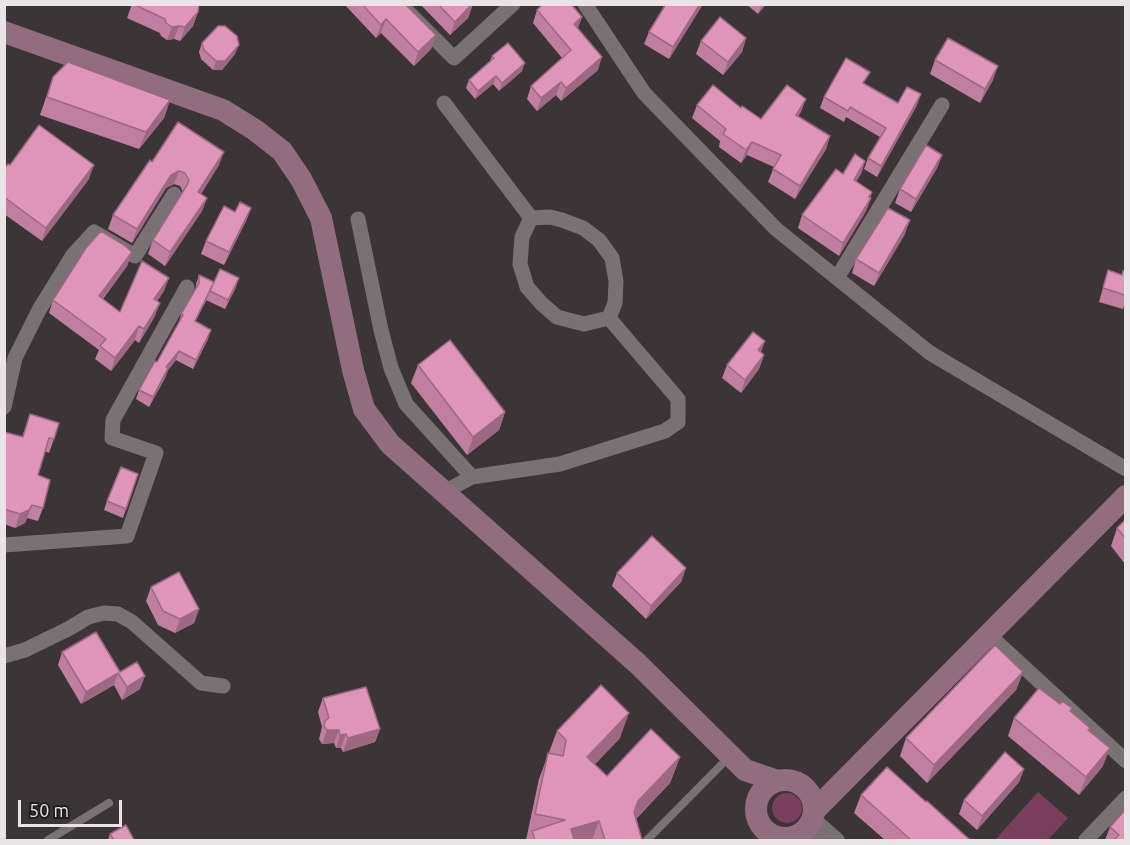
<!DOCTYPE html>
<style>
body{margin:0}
#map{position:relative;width:1130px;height:845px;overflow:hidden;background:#3c3538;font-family:Ubuntu,sans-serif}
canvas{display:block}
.frame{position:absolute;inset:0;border:6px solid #e9e4e6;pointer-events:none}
.scale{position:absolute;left:18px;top:800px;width:104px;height:27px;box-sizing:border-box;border:3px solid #e9e4e6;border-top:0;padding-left:8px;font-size:18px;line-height:21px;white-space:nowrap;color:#e9e4e6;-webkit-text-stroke:4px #211e1f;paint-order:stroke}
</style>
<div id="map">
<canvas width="1130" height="845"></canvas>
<div class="frame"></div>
<div class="scale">50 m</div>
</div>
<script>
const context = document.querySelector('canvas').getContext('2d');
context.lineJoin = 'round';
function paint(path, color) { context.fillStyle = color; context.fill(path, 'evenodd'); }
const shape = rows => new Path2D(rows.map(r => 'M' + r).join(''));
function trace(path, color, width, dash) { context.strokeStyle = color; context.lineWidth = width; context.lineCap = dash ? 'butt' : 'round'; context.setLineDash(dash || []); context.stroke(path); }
paint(shape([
 [1038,792,1068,818,1048,840,995,840],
 '772 808a15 15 0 1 1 30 0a15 15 0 1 1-30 0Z'
]), '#7a3e5e');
trace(shape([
 [48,840,109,803],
 [647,840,729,757]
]), '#797174', 8);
trace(shape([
 [400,4,454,58,513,4],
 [585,4,644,93,776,229,930,353,1126,469],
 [444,103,531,218,522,237,520,264,527,287,542,304,557,317,584,324,609,318,615,303,616,281,612,258,599,240,583,228,562,220,550,217,531,218],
 [358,219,381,330,391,368,406,404,472,477,560,464,665,431,678,422,678,399,609,318],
 [837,278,942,105],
 [4,407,15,358,39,310,73,255,94,232,135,256,174,194],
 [444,492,472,477],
 [4,545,127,536,156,453,112,438,113,420,187,287],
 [989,635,1126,761],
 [4,656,25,650,70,628,88,617,104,613,118,614,132,622,201,683,223,686],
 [812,818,837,840],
 [805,829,818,840],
 [795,836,801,840],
 [1086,840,1126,798]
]), '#797174', 15);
trace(shape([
 [4,32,223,110,255,130,282,151,301,179,321,218,353,370,364,409,390,444,638,664,745,770,777,781],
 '756 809a29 29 0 1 1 58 0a29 29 0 1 1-58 0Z',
 [814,811,1126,496]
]), '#926d80', 22);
paint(shape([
 [132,4,199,4,198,12,193,26,180,41,174,39,167,40,161,36,160,33,127,18],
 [344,4,405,4,436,35,431,49,414,66,381,33,376,38],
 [420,4,473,4,468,18,450,35],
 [666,4,703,4,669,59,644,44,649,32],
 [746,4,766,4,758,14],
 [537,10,582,17,578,28,598,70,561,101,556,95,537,111,527,99,531,86,562,58,533,23],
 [746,38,742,52,723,75,696,54,701,41],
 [202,43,235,54,222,70,213,70,201,59,199,52],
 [492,56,522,71,499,91,493,84,475,99,466,88,469,80,490,61],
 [935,60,993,80,980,103,930,74],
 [53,77,170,100,164,118,139,149,40,115],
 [865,84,898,103,917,105,877,177,864,169,868,158,880,137,846,117,844,122,820,108,824,97],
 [806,99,798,117,830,136,826,149,795,199,768,182,774,167,747,155,741,163,719,147,720,141,692,118,697,105,741,108,761,119],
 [942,155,937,168,911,212,895,203,900,189],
 [865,161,861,174,856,181,872,192,870,198,871,198,866,211,839,256,798,228,802,215,843,174],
 [152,162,219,165,201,194,207,198,202,211,165,266,148,254,153,240,183,192,180,186,174,184,166,188,132,243,108,229,113,215],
 [10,165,89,179,42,241,4,214,4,169],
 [251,208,246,221,224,265,201,254,206,241,235,212],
 [905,234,874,286,852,273,856,259],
 [132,252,127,266,103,299,120,312,164,291,157,301,155,316,139,343,135,340,111,371,95,359,99,350,49,313,53,300],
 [1108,270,1122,275,1125,271,1125,302,1123,309,1099,302],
 [199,275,214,282,236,287,225,309,206,300,207,299,195,322,208,339,193,369,176,360,168,370,165,378,149,407,136,399,139,390,157,362,179,323,181,314,196,288,196,284],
 [761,353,764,355,759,369,741,393,722,378,727,365],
 [418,365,505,412,499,430,467,455,411,383],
 [30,414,54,439,49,453,45,451,38,475,43,508,38,521,27,518,25,523,15,528,4,524,4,432,22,437],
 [107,501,126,509,123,518,104,510],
 [1125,520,1125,564,1111,546,1117,528],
 [686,568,681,582,646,619,612,586,617,573],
 [151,587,199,609,194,623,175,633,158,625,146,601],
 [62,652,120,672,140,689,122,700,114,685,81,704,58,665],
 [1023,672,1016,690,927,783,900,756,906,738],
 [323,698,380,729,375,742,343,752,341,748,336,748,334,743,322,744,319,739,322,727,318,712],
 [1060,704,1072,708,1071,712,1090,728,1089,730,1103,766,1079,795,1008,736,1014,718],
 [557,731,620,738,595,764,607,776,680,757,670,783,636,819,642,840,526,840,539,779],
 [1024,769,1019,782,977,830,959,814,964,800],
 [861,795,926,802,970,840,885,840,854,813],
 [1110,827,1125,840,1105,840],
 [110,834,134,840,108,840]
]), '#c07fa0');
paint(shape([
 [473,4,468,18,450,35,455,22],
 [700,4,703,4,669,59,673,47],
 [762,4,766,4,758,14],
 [198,12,193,26,180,41,185,27],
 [582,17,577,30,574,24],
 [386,19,381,33,376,38,381,25],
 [179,26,174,39,167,40,172,27],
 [436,35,431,49,414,66,418,52],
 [746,38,742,52,723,75,728,62],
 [239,45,235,54,222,70,213,70,216,61],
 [602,57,598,70,561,101,566,88],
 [525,63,522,71,499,91,502,83],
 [998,66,993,80,980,103,985,89],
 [496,76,493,84,475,99,478,91],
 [561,82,556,95,537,111,541,98],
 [921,94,917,105,877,177,881,166],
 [806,99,801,112,791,128,796,115],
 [170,100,164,118,139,149,146,132],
 [830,136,826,149,795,199,800,186],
 [752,142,747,155,741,163,746,150],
 [224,152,219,165,193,205,198,192],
 [942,155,937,168,911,212,916,199],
 [865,161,861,174,849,193,854,180],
 [94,165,89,179,42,241,46,228],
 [179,171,174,184,166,188,132,243,137,229,171,175],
 [872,192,866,211,839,256,843,243],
 [207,198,202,211,165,266,170,252],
 [251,208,246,221,224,265,229,252],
 [910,220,905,234,874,286,879,273],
 [132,252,127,266,94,309,99,296],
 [169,278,164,291,150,312,154,299],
 [239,278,236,287,225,309,228,300],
 [210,291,207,299,191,330,195,321],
 [160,303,155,316,139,343,144,329],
 [139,326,135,340,111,371,115,358],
 [211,330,208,339,193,369,196,360],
 [765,341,760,355,758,350],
 [179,351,176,360,168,370,165,378,149,407,166,367],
 [764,355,759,369,741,393,745,380],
 [505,412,499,430,467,455,473,437],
 [32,505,25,523,15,528,20,514],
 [686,568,681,582,646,619,651,606],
 [199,609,194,623,175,633,180,619],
 [1023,672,1016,690,927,783,934,765],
 [118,673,114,685,81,704,86,692],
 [145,676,140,689,122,700,127,687],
 [629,713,620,738,578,782,587,757],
 [380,729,375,742,343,752,348,738],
 [327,730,339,730,334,743,322,744],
 [346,734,341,748,336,748,340,735],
 [1110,748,1103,766,1079,795,1086,777],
 [680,757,670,783,628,826,638,801],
 [1024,769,1019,782,977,830,982,816],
 [599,821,592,840,567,840,571,829]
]), '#9c6882');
const building = shape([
 [133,4,199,4,198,12,185,27,179,26,172,27,166,23,165,19,133,4],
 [362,4,405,4,436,35,418,52,386,19,381,25,362,4],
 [438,4,472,4,455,22,438,4],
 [543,4,571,4,582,17,574,24,602,57,566,88,561,82,541,98,531,86,571,50,537,10,543,4],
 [666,4,700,4,673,47,649,32,666,4],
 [720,17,746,38,728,62,701,41,720,17],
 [218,26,225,26,237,36,239,45,225,61,216,61,204,50,202,43,218,26],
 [948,38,998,66,985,89,935,60,948,38],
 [508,43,525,63,502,83,496,76,478,91,469,80,494,58,492,56,508,43],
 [846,58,870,72,863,83,898,103,907,87,921,94,881,166,868,158,886,128,850,107,848,111,824,97,846,58],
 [68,62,170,100,146,132,47,97,53,77,68,62],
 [713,85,741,108,742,106,761,119,787,85,806,99,796,115,830,136,800,186,773,169,781,155,752,142,746,150,723,134,726,129,697,105,713,85],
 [178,122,224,152,198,192,207,198,170,252,153,240,187,185,189,180,185,173,179,171,171,175,137,229,113,215,150,160,152,162,178,122],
 [39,125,94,165,46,228,4,197,4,169,8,164,10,165,39,125],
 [926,145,942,155,916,199,900,189,926,145],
 [855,154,865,161,854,180,872,192,869,197,871,198,843,243,802,215,836,169,843,174,855,154],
 [240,202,251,208,229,252,206,241,224,206,235,212,240,202],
 [888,208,910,220,879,273,856,259,888,208],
 [101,231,124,245,132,252,99,296,120,312,142,261,169,278,154,299,160,303,144,329,139,326,115,358,100,346,106,339,53,300,86,248,101,231],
 [220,269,239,278,228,300,210,291,220,269],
 [1108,270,1122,275,1123,271,1125,271,1125,295,1103,288,1108,270],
 [199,275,214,282,195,321,211,330,196,360,179,351,166,367,168,368,153,397,139,390,155,361,157,362,183,315,181,314,199,283,199,275],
 [753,332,765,341,758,350,764,355,745,380,727,365,753,332],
 [450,340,505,412,473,437,418,365,450,340],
 [30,414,59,423,54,439,49,438,38,475,50,480,43,508,32,505,29,510,20,514,4,509,4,432,23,437,30,414],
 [121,467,138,474,126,509,107,501,121,467],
 [1125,520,1125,538,1117,528,1125,520],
 [652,536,686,568,651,606,617,573,652,536],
 [179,572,199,609,180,619,163,611,151,587,179,572],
 [96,632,120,672,137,662,145,676,127,687,118,673,86,692,62,652,96,632],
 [995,645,1023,672,934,765,906,738,995,645],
 [601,685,629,713,587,757,607,776,651,729,680,757,638,801,634,812,642,840,605,840,599,821,571,829,574,840,535,840,532,831,565,820,535,814,548,753,563,756,566,740,557,731,601,685],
 [366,687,380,729,348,738,346,734,340,735,339,730,327,730,324,726,325,721,329,718,323,698,366,687],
 [1039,688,1060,704,1062,701,1072,708,1070,711,1090,728,1088,730,1110,748,1086,777,1014,718,1039,688],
 [1005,752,1024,769,982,816,964,800,1005,752],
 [887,767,926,802,927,801,970,840,911,840,861,795,887,767],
 [1125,810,1125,840,1114,840,1119,835,1110,827,1125,810],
 [126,825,134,840,114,840,110,834,126,825]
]);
paint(building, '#df94ba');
trace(building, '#9c6882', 1.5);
</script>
